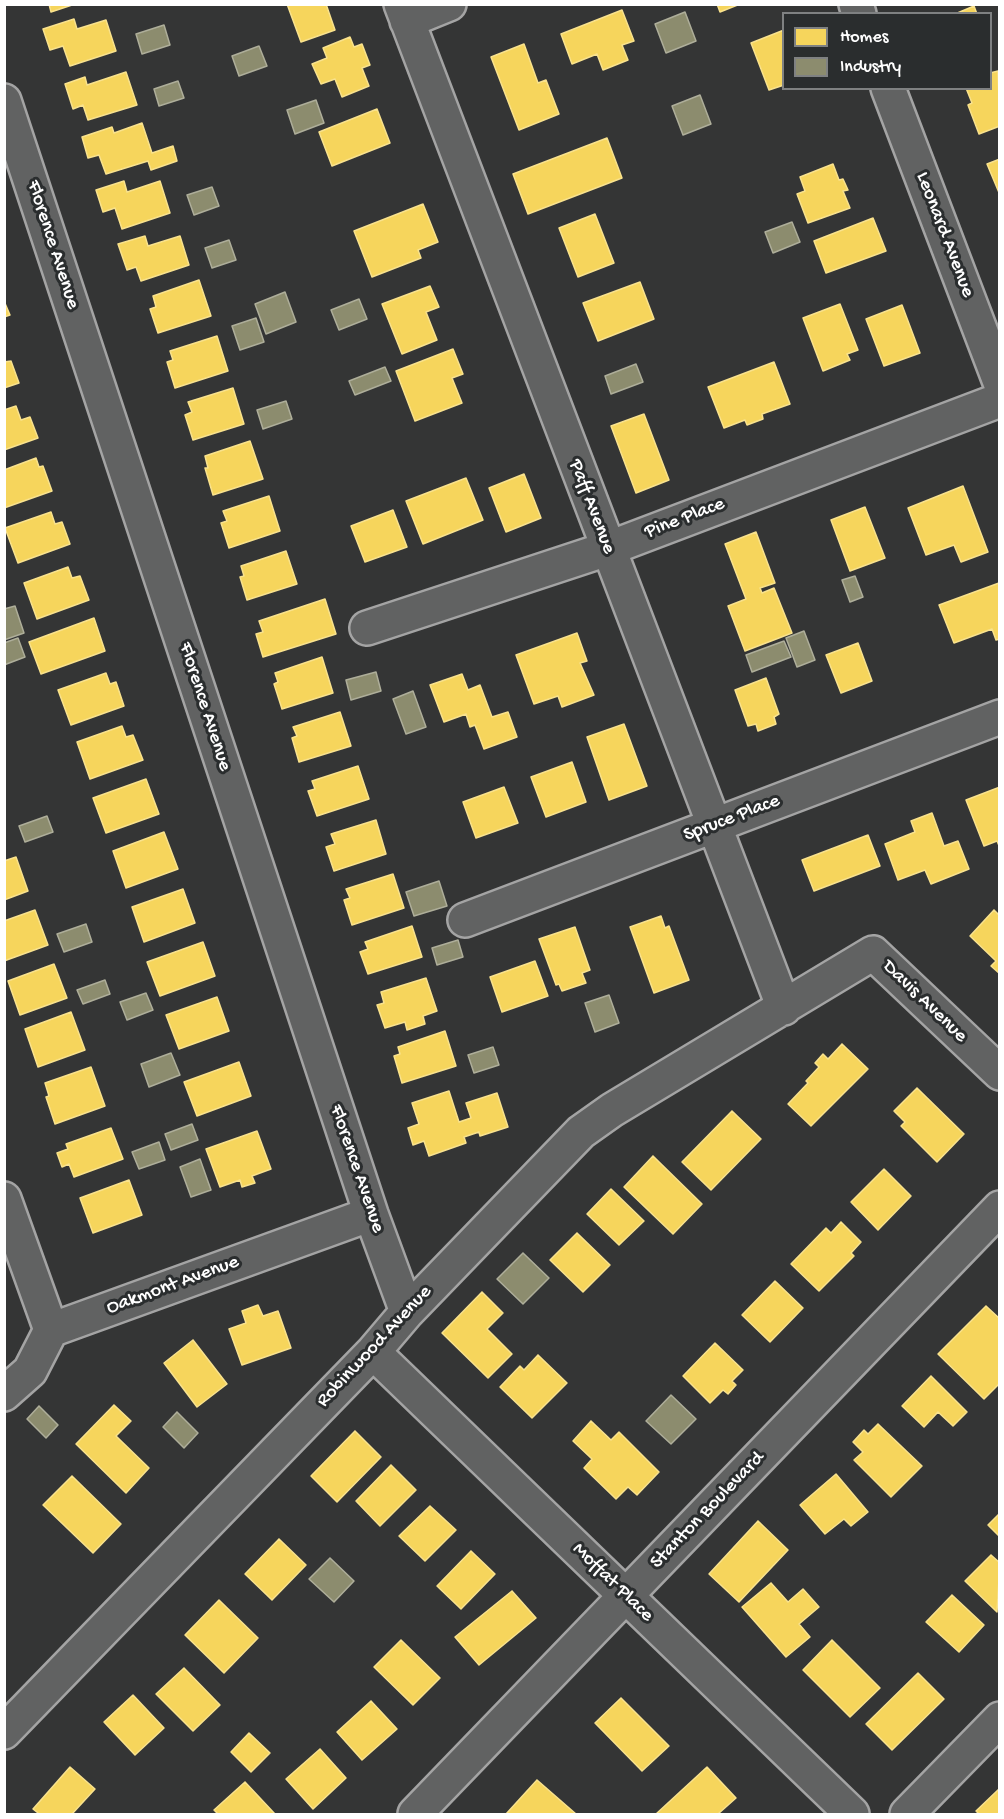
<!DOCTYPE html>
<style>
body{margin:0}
#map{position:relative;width:1004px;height:1819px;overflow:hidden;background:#343535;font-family:"Gochi Hand",sans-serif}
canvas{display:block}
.frame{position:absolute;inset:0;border:6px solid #fff;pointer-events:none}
.legend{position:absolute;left:782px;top:12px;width:210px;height:78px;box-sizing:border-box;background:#2a2d2e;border:2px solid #7f8182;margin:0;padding:8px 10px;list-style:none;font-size:18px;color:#fff}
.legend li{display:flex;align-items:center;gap:12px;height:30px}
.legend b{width:30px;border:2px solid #7f8182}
</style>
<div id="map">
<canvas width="1004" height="1819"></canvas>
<div class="frame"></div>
<ul class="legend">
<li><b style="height:16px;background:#f6d55c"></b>Homes</li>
<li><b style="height:16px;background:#8c8c6e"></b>Industry</li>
</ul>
</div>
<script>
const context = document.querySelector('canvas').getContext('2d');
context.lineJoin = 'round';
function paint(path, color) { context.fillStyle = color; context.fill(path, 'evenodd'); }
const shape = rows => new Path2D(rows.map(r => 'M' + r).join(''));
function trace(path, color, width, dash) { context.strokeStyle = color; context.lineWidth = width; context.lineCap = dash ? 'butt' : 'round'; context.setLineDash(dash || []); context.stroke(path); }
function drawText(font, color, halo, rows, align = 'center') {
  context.font = font + ' "Gochi Hand",sans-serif'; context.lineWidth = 6; context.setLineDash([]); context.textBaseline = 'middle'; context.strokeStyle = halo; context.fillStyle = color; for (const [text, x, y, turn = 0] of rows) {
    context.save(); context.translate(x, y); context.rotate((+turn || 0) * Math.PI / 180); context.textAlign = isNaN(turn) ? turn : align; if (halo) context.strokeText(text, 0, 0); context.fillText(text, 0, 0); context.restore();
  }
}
const homes = shape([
 [49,4,75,4,51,12,49,4],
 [287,4,326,4,335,30,301,42,287,4],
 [717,4,740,4,720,12,717,4],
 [974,6,977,14,955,14,974,6],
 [622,10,634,41,622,45,628,60,603,70,597,54,572,64,561,34,622,10],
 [74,19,77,29,106,20,116,51,70,66,63,46,50,50,43,29,74,19],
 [784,30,784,85,769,90,751,43,784,30],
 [350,37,354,47,362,44,370,65,362,68,369,86,342,97,335,79,321,84,312,64,327,58,323,48,350,37],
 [524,44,538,83,546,80,559,114,519,130,491,57,524,44],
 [998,71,1000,126,979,134,968,105,972,103,966,88,990,88,990,73,998,71],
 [126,72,137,105,88,120,83,105,73,109,65,84,85,77,87,85,126,72],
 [377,109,390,143,332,166,319,132,377,109],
 [142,123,152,153,173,146,177,161,151,170,148,161,106,174,99,155,88,158,82,137,112,127,114,133,142,123],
 [607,138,622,178,528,214,513,174,607,138],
 [1000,159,1000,195,987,164,1000,159],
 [833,164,839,180,843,179,848,190,843,191,850,208,808,223,797,194,805,191,800,177,833,164],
 [124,181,127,192,160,181,170,213,122,229,115,208,103,212,96,190,124,181],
 [423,204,438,242,418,250,421,258,372,277,354,231,423,204],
 [595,214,614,263,578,277,559,228,595,214],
 [873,218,886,251,826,273,814,241,873,218],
 [145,236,148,246,180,236,189,265,141,281,136,267,127,270,118,244,145,236],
 [199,280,211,316,158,333,150,309,156,307,153,296,199,280],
 [640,282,654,319,598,341,583,303,640,282],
 [430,286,439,307,426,312,437,340,402,354,382,304,430,286],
 [4,301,10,315,4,317,4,301],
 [840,304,858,350,847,354,850,360,823,371,803,318,840,304],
 [902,305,920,353,884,366,866,319,902,305],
 [217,336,228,371,175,388,167,362,173,360,170,351,217,336],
 [453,349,463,374,452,378,462,403,415,421,396,371,453,349],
 [11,361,19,383,4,388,4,362,11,361],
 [774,362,790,404,762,414,763,419,747,425,745,420,724,428,708,387,774,362],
 [233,388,244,424,193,440,185,415,192,412,188,402,233,388],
 [16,406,21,420,30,417,38,438,4,450,4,410,16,406],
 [644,414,669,480,636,493,611,426,644,414],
 [250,441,263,479,213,495,205,468,208,468,205,456,250,441],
 [36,458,39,467,43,466,52,491,4,508,4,470,36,458],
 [524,474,541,518,506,532,489,488,524,474],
 [466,478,483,520,423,544,406,501,466,478],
 [963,486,988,552,961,562,954,545,926,555,908,508,963,486],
 [269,496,280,531,229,548,221,523,227,521,223,511,269,496],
 [865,507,885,558,850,571,831,520,865,507],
 [393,510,407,547,365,562,351,526,393,510],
 [51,512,55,524,62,522,70,544,18,563,5,528,51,512],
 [756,532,775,583,760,588,762,593,774,588,792,633,745,651,728,606,746,599,725,544,756,532],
 [286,551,297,584,247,600,240,577,244,576,241,566,286,551],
 [68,567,72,578,80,576,89,600,37,619,24,583,68,567],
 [999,583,1000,639,996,640,992,629,954,643,939,605,999,583],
 [325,599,336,634,263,657,256,634,263,632,259,621,325,599],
 [94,618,105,651,41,674,29,642,94,618],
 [577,633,587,661,580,663,594,695,562,707,558,696,534,704,516,655,577,633],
 [858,643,872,681,841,693,826,655,858,643],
 [322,657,333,693,282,709,274,684,278,682,275,673,322,657],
 [106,673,110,684,116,682,124,706,71,725,58,690,106,673],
 [462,674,468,690,480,685,492,717,508,712,517,737,484,749,475,725,470,727,466,714,444,722,430,685,462,674],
 [766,678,779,714,774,717,776,724,758,731,756,724,748,726,735,690,766,678],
 [340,712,351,746,299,762,292,738,297,736,293,727,340,712],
 [624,724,647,786,609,800,587,737,624,724],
 [122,726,126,737,133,735,143,760,90,779,77,742,122,726],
 [572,762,586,802,546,817,531,777,572,762],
 [358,766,369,799,317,816,308,791,315,789,312,781,358,766],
 [146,779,159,814,106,833,93,798,146,779],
 [504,787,518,823,476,838,463,802,504,787],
 [1000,787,1000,848,997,841,984,846,966,800,1000,787],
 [932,813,944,846,958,841,969,869,931,884,925,870,898,880,885,844,915,832,911,821,932,813],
 [376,820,386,854,334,871,326,847,335,844,331,834,376,820],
 [164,832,178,869,126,888,113,851,164,832],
 [868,835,880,866,814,891,802,860,868,835],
 [16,857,28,891,4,900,4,861,16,857],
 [393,874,404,908,352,925,344,900,350,898,346,889,393,874],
 [183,889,195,923,144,942,132,907,183,889],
 [35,910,48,945,4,961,4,921,35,910],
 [994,910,1000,916,1000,974,991,966,996,961,970,936,994,910],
 [661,916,665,928,669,926,689,980,654,993,630,927,661,916],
 [412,926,422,957,368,974,360,952,368,949,365,942,412,926],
 [575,927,590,970,582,973,586,983,562,991,559,984,556,985,539,939,575,927],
 [203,942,215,976,160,996,147,962,203,942],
 [535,961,548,996,502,1012,490,977,535,961],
 [54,964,67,998,20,1015,8,981,54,964],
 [426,978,437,1011,423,1016,425,1024,407,1030,405,1022,385,1028,377,1005,384,1003,381,992,426,978],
 [217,997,229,1031,179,1049,166,1015,217,997],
 [71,1012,85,1050,38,1067,25,1029,71,1012],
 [445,1031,456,1066,402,1083,394,1056,400,1054,398,1047,445,1031],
 [842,1044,868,1069,811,1126,788,1104,808,1083,806,1081,819,1067,815,1063,823,1054,828,1059,842,1044],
 [239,1062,251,1096,197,1116,184,1082,239,1062],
 [91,1067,105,1106,55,1124,46,1097,49,1096,45,1083,91,1067],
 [917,1088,964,1134,937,1162,901,1126,905,1122,894,1111,917,1088],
 [449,1091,459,1122,471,1118,466,1103,497,1093,508,1127,480,1136,479,1132,464,1137,466,1143,429,1156,424,1141,413,1145,408,1128,419,1124,412,1103,449,1091],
 [732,1111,761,1139,711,1190,682,1162,732,1111],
 [111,1128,123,1159,74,1177,69,1164,62,1167,57,1153,68,1149,66,1144,111,1128],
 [257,1131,271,1169,252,1176,255,1183,242,1187,240,1180,220,1187,206,1149,257,1131],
 [653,1156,702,1204,673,1234,624,1187,653,1156],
 [884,1169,911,1196,878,1230,851,1202,884,1169],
 [129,1180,142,1215,93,1233,80,1198,129,1180],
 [611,1189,644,1221,619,1245,587,1214,611,1189],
 [841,1222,861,1242,851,1253,854,1256,819,1291,791,1264,826,1228,831,1233,841,1222],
 [577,1233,610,1265,583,1292,550,1260,577,1233],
 [775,1281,803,1308,770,1342,742,1315,775,1281],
 [482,1292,503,1313,487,1329,512,1354,488,1378,442,1333,482,1292],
 [258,1305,263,1316,278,1311,291,1348,242,1365,229,1329,246,1323,242,1311,258,1305],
 [986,1306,1000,1319,1000,1383,984,1399,938,1354,986,1306],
 [193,1340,227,1384,197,1407,164,1363,193,1340],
 [715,1343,743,1370,732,1381,736,1385,728,1394,723,1390,710,1403,683,1376,715,1343],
 [538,1355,567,1383,532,1418,500,1387,520,1366,524,1370,538,1355],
 [931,1376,967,1412,953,1426,938,1412,924,1427,902,1406,931,1376],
 [114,1405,131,1421,116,1436,149,1468,126,1493,76,1444,114,1405],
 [591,1421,611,1440,619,1432,659,1472,637,1495,628,1487,616,1499,584,1468,592,1459,573,1441,591,1421],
 [878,1424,922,1466,891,1497,854,1460,863,1452,853,1442,864,1430,868,1434,878,1424],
 [355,1431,381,1457,337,1502,311,1476,355,1431],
 [391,1465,416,1490,380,1526,356,1501,391,1465],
 [836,1474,868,1512,851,1526,844,1519,825,1534,800,1505,836,1474],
 [72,1476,121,1524,93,1553,43,1505,72,1476],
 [430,1506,456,1530,425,1561,399,1536,430,1506],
 [1000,1513,1000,1537,988,1525,1000,1513],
 [758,1521,788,1550,739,1602,709,1574,758,1521],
 [279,1539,306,1565,272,1600,245,1574,279,1539],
 [471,1551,495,1574,461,1609,437,1586,471,1551],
 [991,1555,1000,1563,997,1612,965,1581,991,1555],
 [771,1583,788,1602,803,1589,819,1607,799,1624,810,1637,786,1657,742,1607,771,1583],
 [512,1591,536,1618,479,1665,455,1637,512,1591],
 [952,1595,984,1625,959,1652,926,1622,952,1595],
 [219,1600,258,1638,224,1673,185,1635,219,1600],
 [401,1640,440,1678,413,1705,374,1667,401,1640],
 [832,1640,880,1688,850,1717,803,1670,832,1640],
 [184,1668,220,1705,193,1731,156,1694,184,1668],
 [918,1673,944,1699,892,1750,866,1724,918,1673],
 [133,1695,164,1728,135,1755,104,1722,133,1695],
 [621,1698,669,1746,642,1771,595,1723,621,1698],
 [371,1701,397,1729,362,1760,337,1732,371,1701],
 [249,1733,270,1753,251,1772,231,1752,249,1733],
 [320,1749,346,1778,313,1809,286,1779,320,1749],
 [70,1767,95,1789,72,1814,37,1814,38,1813,33,1809,70,1767],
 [707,1767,736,1798,718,1814,656,1814,707,1767],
 [537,1780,576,1814,506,1814,537,1780],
 [245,1782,275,1814,218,1814,214,1810,245,1782],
 [999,1789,1000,1814,979,1814,976,1811,999,1789]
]);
paint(homes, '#f6d55c');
trace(homes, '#f9e28d', 1.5);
const industry = shape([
 [685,12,696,41,666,53,655,24,685,12],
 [164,25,170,45,142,54,136,34,164,25],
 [259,46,267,66,239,76,232,56,259,46],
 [178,81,184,98,159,106,154,89,178,81],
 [700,95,711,124,683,135,672,106,700,95],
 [316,100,324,123,295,134,287,110,316,100],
 [212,187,219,206,194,215,187,195,212,187],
 [792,222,800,242,773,253,765,232,792,222],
 [229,240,236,260,212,268,205,248,229,240],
 [285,292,296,322,266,334,255,304,285,292],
 [359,299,367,319,339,330,331,310,359,299],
 [256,318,264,342,240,350,232,326,256,318],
 [636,364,643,382,611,394,605,376,636,364],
 [385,367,391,381,355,395,349,381,385,367],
 [286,401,292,419,263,429,257,410,286,401],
 [855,576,863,597,850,602,842,580,855,576],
 [15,606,24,633,4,640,4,609,15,606],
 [804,631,815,660,797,667,786,638,804,631],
 [18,638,25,657,4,665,4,643,18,638],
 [784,641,791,657,752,672,746,655,784,641],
 [376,672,381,691,351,700,346,680,376,672],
 [413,691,426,727,406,734,393,699,413,691],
 [47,816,53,832,25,842,19,826,47,816],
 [439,881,447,906,414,916,406,892,439,881],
 [86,924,92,942,64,952,57,934,86,924],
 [458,940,463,957,437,965,432,948,458,940],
 [105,980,110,994,83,1004,77,990,105,980],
 [146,993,153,1010,127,1020,120,1002,146,993],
 [609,995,619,1023,595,1032,585,1003,609,995],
 [493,1047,499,1065,474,1073,468,1055,493,1047],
 [171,1053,180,1075,149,1087,141,1064,171,1053],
 [192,1124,198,1140,171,1150,165,1134,192,1124],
 [159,1142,165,1160,139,1169,132,1152,159,1142],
 [200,1159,211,1190,191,1197,180,1167,200,1159],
 [523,1253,549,1278,523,1304,497,1279,523,1253],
 [671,1395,696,1419,671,1444,646,1421,671,1395],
 [39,1406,58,1425,46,1438,27,1419,39,1406],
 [177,1412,198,1433,184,1448,163,1427,177,1412],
 [330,1558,354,1581,334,1602,309,1579,330,1558]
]);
paint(industry, '#8c8c6e');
trace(industry, '#aeae9a', 1.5);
const minor = shape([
 [401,4,784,1008],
 [856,4,859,14],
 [407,21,449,4],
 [888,88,1000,382],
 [4,101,371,1214,407,1312],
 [367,628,607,549,1000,400],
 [465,920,1000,717],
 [4,1199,51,1330],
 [373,1352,852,1814],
 [4,1394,30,1371,51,1330,371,1214],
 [4,1732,373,1352,407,1312,581,1132,612,1110,873,953,1000,1073],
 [415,1814,1000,1208],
 [907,1814,1000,1719]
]);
trace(minor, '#a4a4a4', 38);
trace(minor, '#616262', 33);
drawText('20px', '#fff', '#2a2d2e', [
 ["Leonard Avenue",944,235,69],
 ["Florence Avenue",52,245,72],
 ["Paff Avenue",591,507,69],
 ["Pine Place",685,519,-21],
 ["Florence Avenue",204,707,72],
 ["Spruce Place",732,819,-21],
 ["Davis Avenue",924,1002,44],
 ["Florence Avenue",356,1169,71],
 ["Oakmont Avenue",173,1286,-20],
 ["Robinwood Avenue",375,1347,-47],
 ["Stanton Boulevard",708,1511,-46],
 ["Moffat Place",612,1583,44]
]);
</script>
